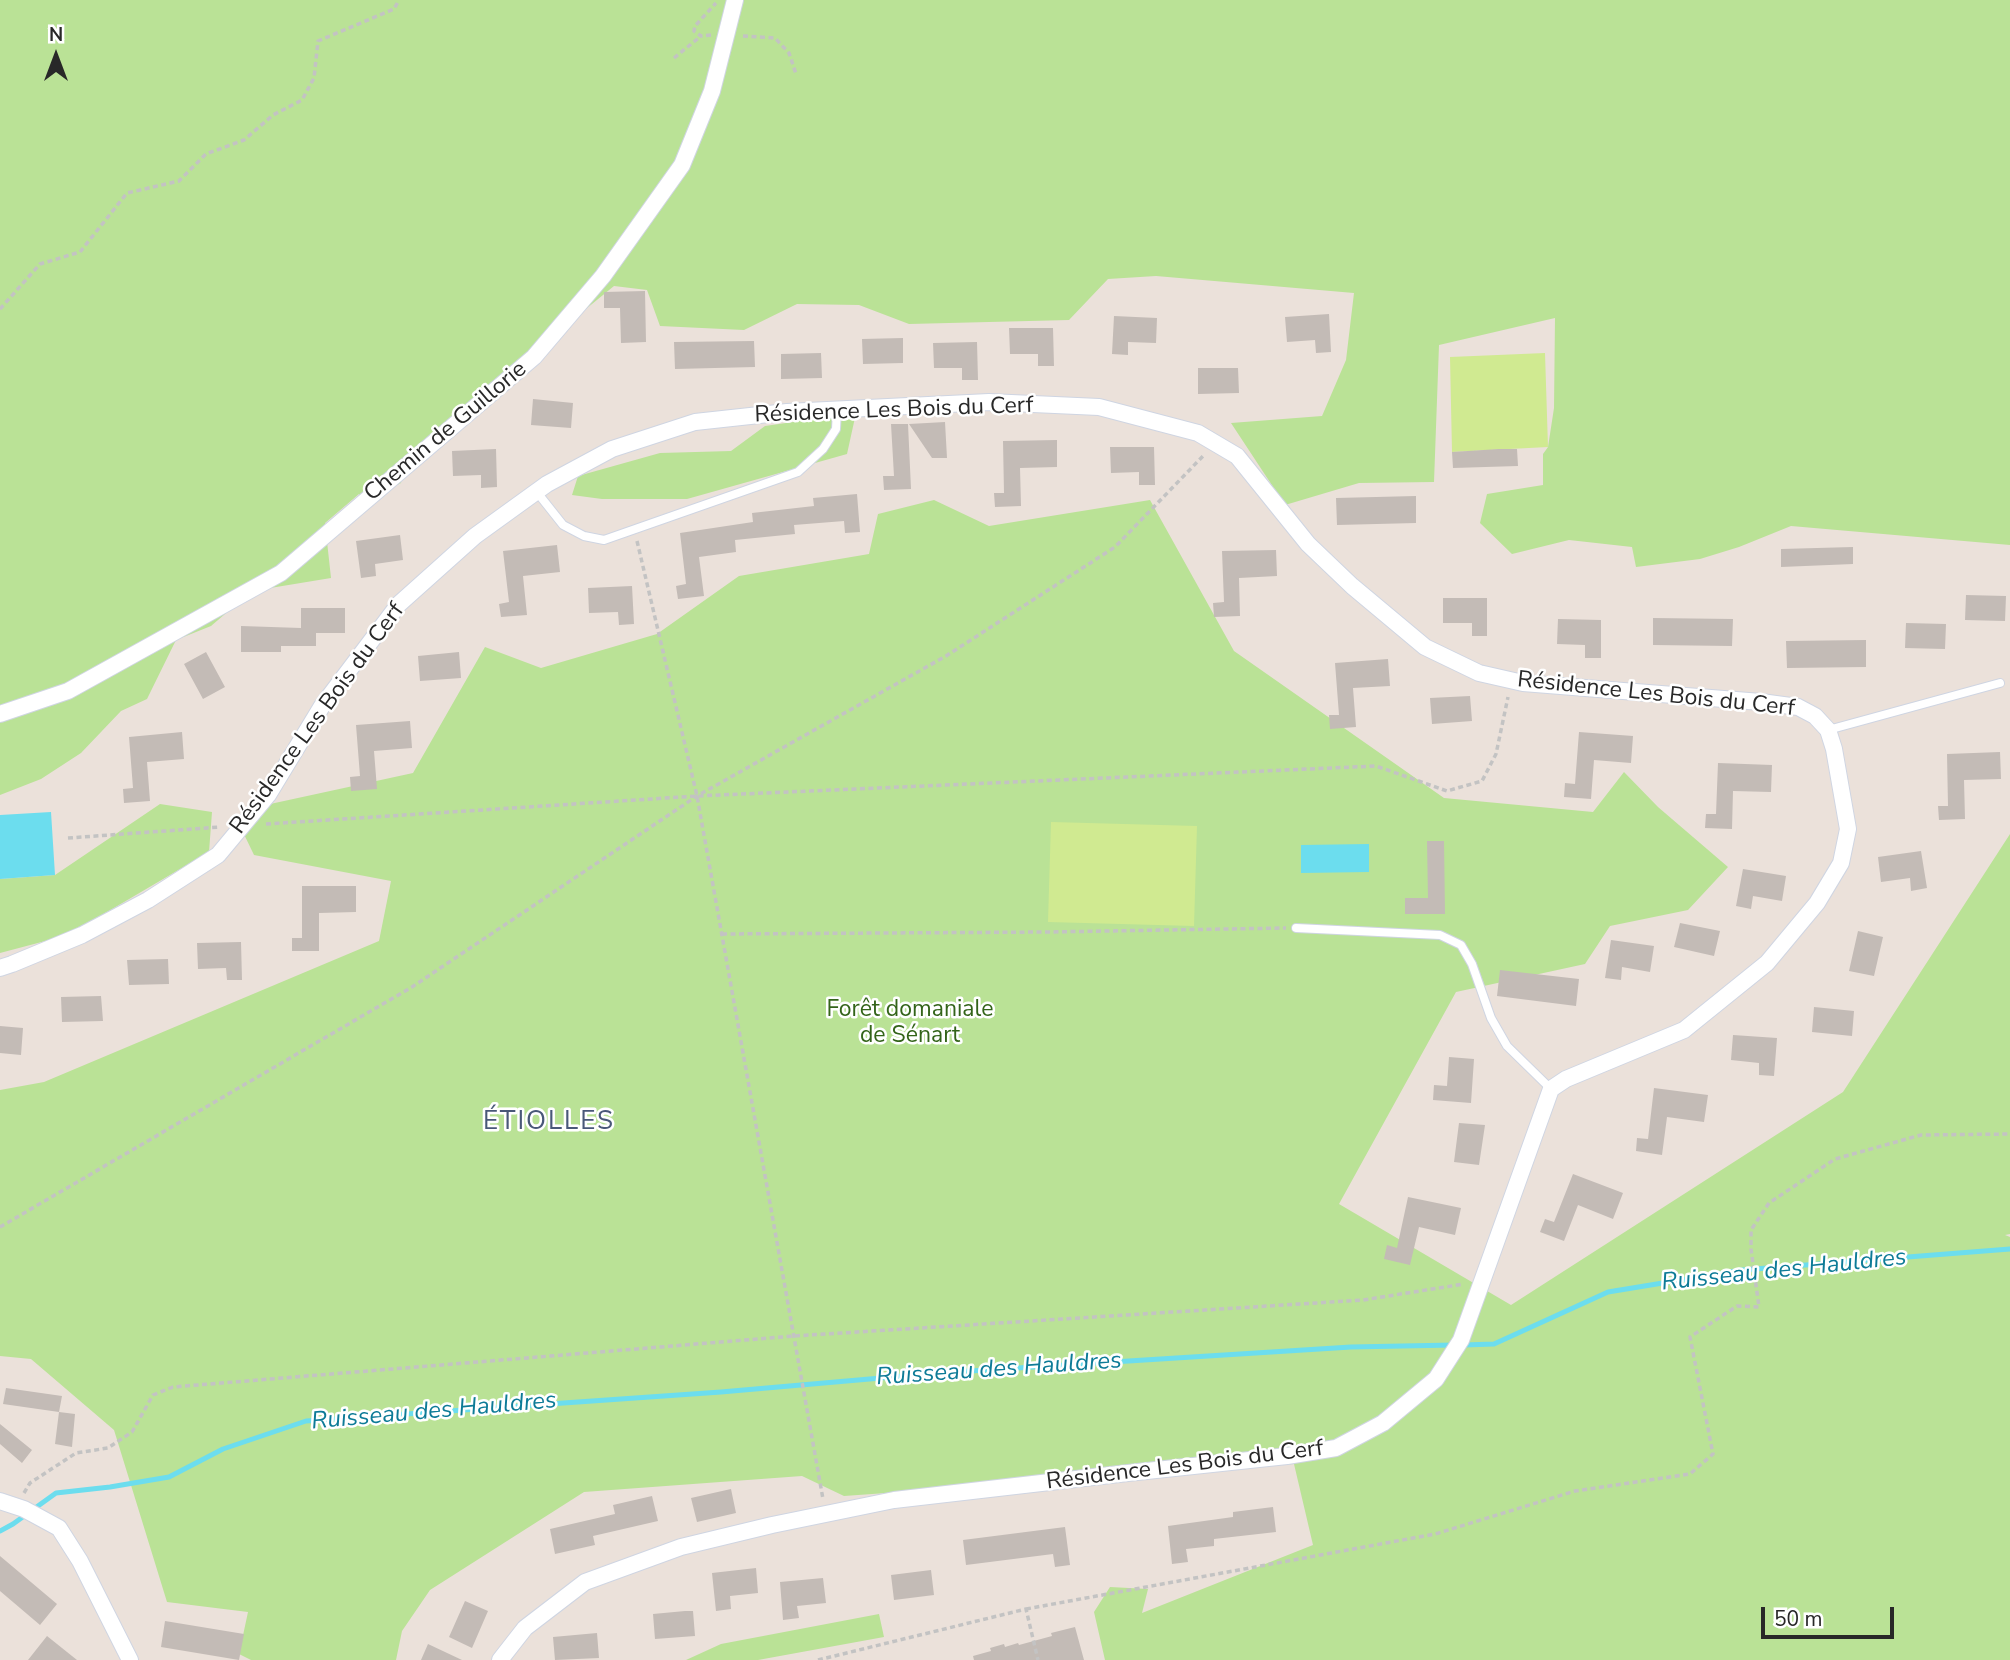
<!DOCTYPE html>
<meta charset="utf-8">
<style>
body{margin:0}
#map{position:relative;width:2010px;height:1660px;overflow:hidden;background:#ebe1da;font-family:"Nunito Sans",sans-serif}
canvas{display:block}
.north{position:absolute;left:21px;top:21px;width:70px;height:70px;-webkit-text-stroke:5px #fff;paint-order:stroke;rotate:0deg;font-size:19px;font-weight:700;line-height:28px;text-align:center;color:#282828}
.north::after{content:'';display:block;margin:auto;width:24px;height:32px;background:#282828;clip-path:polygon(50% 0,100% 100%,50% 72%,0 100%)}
.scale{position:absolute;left:1761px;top:1607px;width:133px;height:32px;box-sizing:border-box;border:4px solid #282828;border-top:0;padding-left:9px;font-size:21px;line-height:24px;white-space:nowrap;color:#282828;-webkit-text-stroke:5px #fff;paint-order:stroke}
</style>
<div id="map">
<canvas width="2010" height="1660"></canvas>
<div class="north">N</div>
<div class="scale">50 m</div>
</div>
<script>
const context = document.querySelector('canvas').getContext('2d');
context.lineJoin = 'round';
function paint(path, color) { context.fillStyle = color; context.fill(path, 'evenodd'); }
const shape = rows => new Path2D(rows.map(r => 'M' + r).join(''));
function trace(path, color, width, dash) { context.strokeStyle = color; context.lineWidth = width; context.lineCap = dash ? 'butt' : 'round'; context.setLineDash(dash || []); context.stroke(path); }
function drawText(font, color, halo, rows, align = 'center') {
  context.font = font + ' "Nunito Sans",sans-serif'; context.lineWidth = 5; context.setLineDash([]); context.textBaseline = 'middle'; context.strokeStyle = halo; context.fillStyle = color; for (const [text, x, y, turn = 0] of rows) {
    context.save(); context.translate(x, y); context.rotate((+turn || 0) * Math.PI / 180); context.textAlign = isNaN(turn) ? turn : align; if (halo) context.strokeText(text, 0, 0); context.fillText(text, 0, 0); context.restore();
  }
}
paint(shape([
 [0,0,2010,0,2010,545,1791,526,1739,547,1700,559,1636,567,1632,547,1569,540,1512,554,1480,523,1487,494,1543,485,1543,454,1548,447,1554,408,1555,318,1439,345,1434,482,1359,483,1285,505,1231,423,1322,416,1346,360,1354,293,1156,276,1108,279,1069,320,909,324,859,305,797,304,744,330,660,326,647,290,614,286,405,457,401,483,365,502,359,494,325,523,331,578,252,591,211,626,176,640,147,699,121,711,81,753,41,779,0,795],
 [856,413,847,454,687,499,602,499,572,495,578,476,660,453,731,451,765,426],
 [934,500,989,526,1150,500,1234,651,1444,798,1593,812,1624,772,1658,807,1728,867,1688,910,1610,926,1585,964,1456,992,1339,1204,1511,1305,1843,1092,2010,834,2010,1234,2005,1235,2010,1237,2010,1660,1105,1660,1094,1612,1110,1587,1148,1589,1142,1613,1313,1545,1294,1464,844,1496,802,1476,584,1492,430,1590,402,1631,396,1660,251,1660,239,1654,248,1612,167,1602,114,1430,31,1359,0,1356,0,1090,44,1082,379,941,391,881,254,855,240,826,261,806,413,773,485,647,541,668,657,634,739,576,869,554,878,514],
 [160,804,212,812,209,852,68,935,0,953,0,879,55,875],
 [879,1614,884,1637,758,1660,686,1660,721,1644]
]), '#bae296');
paint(shape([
 [1545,353,1548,447,1452,452,1450,357],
 [1051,822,1197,826,1194,926,1048,922]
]), '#d0ea91');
paint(shape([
 [51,812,55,875,0,879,0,815],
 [1369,844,1369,872,1301,873,1301,845]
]), '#6cddee');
trace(shape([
 [1464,1345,1494,1344,1608,1292,1742,1270,2010,1249],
 [0,1531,13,1524,56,1493,110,1487,169,1477,223,1449,306,1421,721,1392,938,1373,1351,1347,1454,1345]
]), '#6cddee', 5);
paint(shape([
 [645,291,646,342,621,343,620,308,604,308,604,292],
 [1329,314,1331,352,1316,353,1315,340,1287,342,1285,317],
 [1114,316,1157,318,1156,343,1128,342,1128,355,1112,354],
 [1009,328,1053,328,1054,366,1038,366,1038,354,1010,354],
 [903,338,903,363,863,364,862,339],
 [754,341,755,367,675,369,674,342],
 [977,342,978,380,962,380,962,368,934,368,933,343],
 [821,353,822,378,781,379,781,354],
 [1198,368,1238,368,1239,393,1198,394],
 [533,399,573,403,571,428,531,425],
 [945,422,947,458,932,458,909,424],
 [891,424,908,424,911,489,884,490,883,476,894,476],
 [1057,440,1057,467,1020,468,1021,506,995,507,994,493,1004,493,1003,441],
 [1110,447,1154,447,1155,485,1139,485,1139,472,1111,473],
 [496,449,497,487,481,488,481,475,453,476,452,451],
 [1499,449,1517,449,1518,466,1453,468,1452,452],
 [857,494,860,532,845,533,844,521,794,525,795,534,735,540,736,552,699,557,704,596,678,599,676,586,686,584,680,533,753,522,752,513,814,506,813,498],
 [1416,496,1416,523,1337,525,1336,498],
 [400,535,403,560,375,564,376,576,361,578,356,541],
 [557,545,560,572,523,576,527,615,501,617,499,604,509,602,503,551],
 [1853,547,1853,564,1781,567,1781,549],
 [1276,550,1277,576,1239,578,1240,616,1214,617,1213,603,1224,602,1222,551],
 [632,586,634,624,619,625,618,612,589,613,588,588],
 [1966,595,2006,596,2005,621,1965,620],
 [1443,598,1487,598,1487,636,1472,636,1472,623,1443,623],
 [301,608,345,608,345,633,316,633,316,646,281,646,281,652,241,652,241,626,301,628],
 [1653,618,1733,619,1732,646,1653,645],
 [1558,619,1601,620,1601,658,1585,658,1585,645,1557,644],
 [1906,623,1946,624,1945,649,1905,648],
 [1866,640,1866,667,1787,668,1786,641],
 [206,652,225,687,203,699,184,664],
 [459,652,461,678,420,681,418,656],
 [1388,659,1390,686,1353,688,1356,727,1330,729,1329,715,1339,715,1335,663],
 [1470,696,1472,721,1432,724,1430,698],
 [410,721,412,748,374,751,377,789,351,791,350,777,360,776,356,725],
 [182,732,184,759,147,762,150,801,124,803,123,789,133,788,129,737],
 [1579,732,1633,736,1631,763,1594,760,1591,799,1564,797,1565,783,1575,784],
 [2000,752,2001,779,1964,780,1965,819,1939,820,1938,806,1948,806,1947,754],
 [1718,763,1772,765,1771,792,1733,791,1732,829,1705,828,1706,814,1716,814],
 [1427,841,1444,841,1445,914,1405,914,1405,898,1428,898],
 [1921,851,1927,888,1911,891,1910,878,1881,882,1878,857],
 [1743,869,1786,876,1782,901,1753,896,1751,909,1736,906],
 [302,886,356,886,356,912,319,913,319,951,292,951,292,938,302,938],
 [1680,923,1720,931,1714,956,1674,947],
 [1858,931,1883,937,1874,976,1849,971],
 [1611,940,1654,946,1650,972,1622,967,1621,980,1605,978],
 [241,942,242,980,227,980,226,968,198,969,197,943],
 [168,959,169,984,129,985,127,960],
 [1500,970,1579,979,1576,1006,1497,996],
 [101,996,103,1021,62,1022,61,997],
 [1814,1007,1854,1011,1852,1036,1812,1032],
 [0,1026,23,1028,21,1055,0,1053],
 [1733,1035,1777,1038,1774,1076,1759,1075,1759,1063,1731,1060],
 [1449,1057,1474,1059,1471,1103,1433,1100,1434,1085,1447,1086],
 [1654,1088,1708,1095,1704,1122,1667,1117,1662,1155,1636,1151,1637,1138,1648,1139],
 [1459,1123,1485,1125,1479,1165,1454,1162],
 [1573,1174,1623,1193,1613,1219,1578,1205,1564,1241,1540,1232,1545,1219,1554,1222],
 [1408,1197,1461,1208,1455,1235,1419,1227,1410,1265,1384,1259,1387,1245,1397,1248],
 [6,1388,62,1396,59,1412,75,1414,72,1447,55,1444,59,1412,3,1404],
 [0,1424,32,1450,22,1463,0,1444],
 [731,1489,736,1513,697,1522,691,1498],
 [652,1496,658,1521,593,1536,595,1545,555,1554,550,1529,615,1514,613,1505],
 [1273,1507,1276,1532,1214,1539,1214,1546,1186,1549,1188,1562,1172,1564,1168,1526,1233,1517,1233,1512],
 [1065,1527,1070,1565,1055,1567,1053,1554,966,1565,963,1540],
 [0,1556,57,1604,40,1625,0,1591],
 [756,1568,758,1593,730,1596,731,1609,716,1611,712,1573],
 [931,1570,934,1595,894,1600,891,1575],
 [823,1578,826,1603,797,1606,799,1618,783,1620,780,1582],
 [465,1601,488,1611,472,1648,449,1637],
 [685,1611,693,1611,695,1636,655,1639,653,1614],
 [165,1621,244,1634,239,1660,161,1647],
 [1075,1627,1084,1660,974,1660,973,1656,991,1651,990,1648,1004,1644,1005,1647,1018,1643,1019,1645,1052,1636,1051,1633],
 [597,1633,599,1658,555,1660,553,1637],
 [47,1636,77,1660,28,1660],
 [428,1644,462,1660,421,1660]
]), '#c3bbb6');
const service = shape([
 [536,491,563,525,584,536,604,540,798,472,823,449,836,429,837,410],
 [1828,730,2000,683],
 [1296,928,1440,935,1461,945,1472,964,1491,1018,1507,1046,1551,1089]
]);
const minor = shape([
 [0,714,68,691,281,573,534,357,603,276,682,165,712,91,735,0],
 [0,968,12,964,82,935,148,900,218,855,268,795,322,706,399,604,475,536,547,484,612,449,695,422,787,412,989,402,1099,407,1198,433,1237,456,1308,544,1352,586,1425,647,1479,673,1523,683,1761,702,1798,707,1815,716,1828,730,1834,749,1848,829,1841,863,1817,903,1767,963,1684,1030,1566,1079,1551,1089,1461,1340,1436,1379,1383,1423,1336,1448,1287,1456,1128,1473,894,1500,772,1525,681,1547,585,1582,525,1628,500,1660],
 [0,1501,24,1509,59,1528,80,1561,130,1660]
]);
trace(service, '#cfd5e2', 10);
trace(minor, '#cfd5e2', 18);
trace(shape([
 [711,35,701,36,694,31,695,26,716,3],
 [743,36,775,38,789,53,796,74],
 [674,58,701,36],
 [0,309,40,264,80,252,127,193,179,181,206,154,244,140,273,115,302,100,314,78,318,41,394,9,399,0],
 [637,541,697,796,823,1499],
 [266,824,697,796,1376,766,1447,791,1482,781,1496,754,1508,697],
 [68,838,220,827],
 [722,934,1047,932,1286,928],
 [0,1227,412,987,697,796,946,656,1115,547,1205,454],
 [24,1493,30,1483,76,1453,108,1448,132,1432,153,1395,173,1387,794,1336,1363,1300,1464,1284],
 [1026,1609,1435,1534,1575,1491,1690,1474,1713,1454,1690,1337,1737,1306,1759,1307,1751,1249,1751,1230,1769,1203,1835,1159,1921,1135,2010,1134],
 [818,1660,1026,1609,1038,1660]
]), '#c3c3c3', 3.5, [5, 3.5]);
trace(service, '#fff', 8);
trace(minor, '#fff', 16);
drawText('23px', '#282828', '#fff', [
 ["Résidence Les Bois du Cerf",894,411,-2],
 ["Chemin de Guillorie",446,432,-40],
 ["Résidence Les Bois du Cerf",1656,695,6],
 ["Résidence Les Bois du Cerf",318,719,-54],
 ["Résidence Les Bois du Cerf",1185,1466,-7]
]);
drawText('23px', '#336419', '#fff', [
 ["Forêt domaniale",910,1010],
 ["de Sénart",910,1036]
]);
drawText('italic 24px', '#0d7b97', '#fff', [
 ["Ruisseau des Hauldres",1784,1271,-6],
 ["Ruisseau des Hauldres",999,1370,-4],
 ["Ruisseau des Hauldres",434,1412,-5]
]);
context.letterSpacing = '2px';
drawText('26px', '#495878', '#fff', [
 ["ÉTIOLLES",549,1123]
]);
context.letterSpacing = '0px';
</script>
